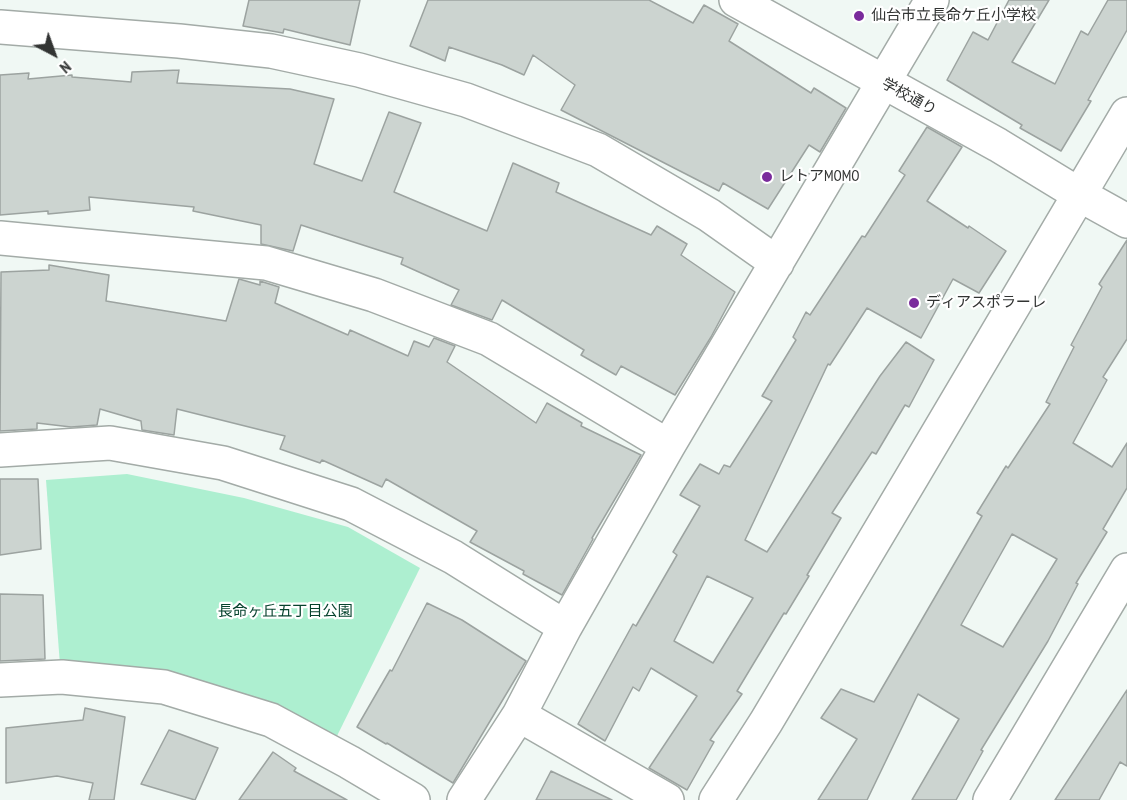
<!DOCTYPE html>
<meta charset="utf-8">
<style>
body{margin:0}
#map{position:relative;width:1127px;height:800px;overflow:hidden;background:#f0f8f4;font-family:"PT Sans Narrow",sans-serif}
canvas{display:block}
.north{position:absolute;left:24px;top:24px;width:60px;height:60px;-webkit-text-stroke:4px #fff;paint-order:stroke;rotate:139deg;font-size:16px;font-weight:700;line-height:24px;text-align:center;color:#323433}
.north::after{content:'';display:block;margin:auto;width:21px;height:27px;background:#323433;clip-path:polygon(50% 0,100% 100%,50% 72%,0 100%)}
</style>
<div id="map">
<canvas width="1127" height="800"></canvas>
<div class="north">N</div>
</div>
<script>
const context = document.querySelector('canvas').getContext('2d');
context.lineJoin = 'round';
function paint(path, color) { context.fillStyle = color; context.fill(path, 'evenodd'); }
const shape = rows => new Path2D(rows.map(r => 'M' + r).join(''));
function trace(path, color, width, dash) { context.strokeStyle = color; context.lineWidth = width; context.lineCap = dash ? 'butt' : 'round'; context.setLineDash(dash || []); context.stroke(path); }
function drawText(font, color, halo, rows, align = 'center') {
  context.font = font + ' "PT Sans Narrow","Noto Sans JP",sans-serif'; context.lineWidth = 4.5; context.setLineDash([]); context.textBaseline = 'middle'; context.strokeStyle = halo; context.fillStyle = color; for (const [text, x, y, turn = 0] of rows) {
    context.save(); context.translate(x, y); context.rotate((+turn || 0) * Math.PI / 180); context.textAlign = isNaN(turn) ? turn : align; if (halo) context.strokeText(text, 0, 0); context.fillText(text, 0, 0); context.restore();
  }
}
paint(shape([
 [127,474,244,498,348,527,420,568,335,740,60,665,46,480]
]), '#adefd0');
const building = shape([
 [249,0,360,0,350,45,284,29,283,33,243,26,249,0],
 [428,0,649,0,693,23,704,5,738,24,729,41,811,93,814,88,846,108,820,152,809,145,768,209,723,183,719,191,561,110,575,85,533,55,524,75,502,65,449,47,445,61,410,46,428,0],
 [1009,0,1049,0,1012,62,1055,84,1081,31,1088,35,1108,0,1127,0,1127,30,1088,100,1091,101,1061,151,1020,128,1022,125,947,80,973,32,988,40,1009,0],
 [179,70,177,83,290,89,334,99,314,164,362,181,389,112,421,123,394,192,487,231,513,163,559,183,556,192,651,235,657,226,687,244,681,255,735,292,711,337,675,395,621,366,616,375,581,355,584,350,502,300,492,320,451,305,459,290,401,264,403,258,301,225,293,251,261,244,261,225,193,211,194,207,89,197,90,210,48,214,48,211,0,215,0,75,29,73,28,79,72,75,72,77,131,82,132,72,179,70],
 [927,127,962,147,927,201,968,228,969,226,1006,251,979,293,953,279,921,338,867,308,830,365,828,364,745,540,767,552,880,376,906,342,934,360,909,407,905,405,876,454,872,452,832,513,841,518,807,575,809,576,786,614,784,613,737,691,742,694,710,740,714,742,687,790,649,768,697,696,651,668,639,691,633,687,605,741,578,724,633,624,636,626,677,555,673,552,700,506,680,495,700,464,719,474,724,465,730,467,772,401,762,396,796,340,793,337,806,312,810,315,862,236,865,237,905,175,899,171,927,127],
 [707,576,753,598,713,663,674,641,707,576],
 [1127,240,1127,339,1103,377,1107,380,1073,443,1112,467,1127,443,1127,488,1103,529,1107,532,1076,583,1078,584,1048,641,981,750,983,751,956,800,912,800,959,719,918,694,867,800,818,800,857,739,821,718,841,689,874,702,982,516,977,513,1006,466,1008,468,1050,404,1046,402,1074,347,1071,345,1102,287,1099,284,1127,240],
 [1012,534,1057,559,1003,647,961,625,1012,534],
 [49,265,109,275,106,301,226,321,239,279,260,285,260,281,279,287,275,303,348,335,350,330,408,356,414,341,429,347,434,338,455,346,447,362,536,423,547,403,582,423,581,426,641,455,592,538,593,539,562,595,523,574,524,571,470,542,477,531,386,479,382,487,322,460,320,463,280,449,285,436,177,409,174,435,142,430,141,421,100,409,97,425,71,427,37,423,37,429,0,431,1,272,49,270,49,265],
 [0,479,38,479,41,549,0,555,0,479],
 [0,594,43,595,45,659,0,661,0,594],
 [427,603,462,620,526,661,453,783,387,743,386,744,357,727,390,670,392,671,427,603],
 [1127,690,1127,766,1120,762,1099,800,1055,800,1127,690],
 [85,708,125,717,114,800,89,800,93,783,57,776,6,783,6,728,83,720,85,708],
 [169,730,218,748,195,800,141,784,169,730],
 [273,752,296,768,294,771,347,800,239,800,273,752],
 [551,771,612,800,536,800,551,771]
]);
paint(building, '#ccd4d0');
trace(building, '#9ca3a0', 1.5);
const minor = shape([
 [0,27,179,41,271,51,359,70,466,100,598,150,709,215,777,263],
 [1080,195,1127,221],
 [0,238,266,263,374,295,489,339,668,446],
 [0,450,110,443,223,463,351,504,453,557,565,627],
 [0,680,62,677,164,687,271,720,349,762,413,800],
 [519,715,667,800],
 [464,800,519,715,565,627,668,446,932,0],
 [990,800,1127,570]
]);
const tertiary = shape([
 [736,0,998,145,1080,195],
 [716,800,766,722,912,477,1127,114]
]);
trace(minor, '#a3aba7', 36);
trace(tertiary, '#a3aba7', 36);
trace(minor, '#fff', 33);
trace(tertiary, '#fff', 33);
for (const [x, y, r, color] of [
 [859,16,6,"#7a2b9c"],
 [767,177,6,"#7a2b9c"],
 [914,303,6,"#7a2b9c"]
]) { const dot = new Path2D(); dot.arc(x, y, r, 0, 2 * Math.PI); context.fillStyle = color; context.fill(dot); trace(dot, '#fff', 2); }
drawText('15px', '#323433', '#fff', [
 ["仙台市立長命ケ丘小学校",871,16],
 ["レトアMOMO",779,177],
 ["ディアスポラーレ",926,303]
], 'left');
drawText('15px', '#323433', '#fff', [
 ["学校通り",909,97,29]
]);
drawText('15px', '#06422d', '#fff', [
 ["長命ヶ丘五丁目公園",285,612]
]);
</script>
